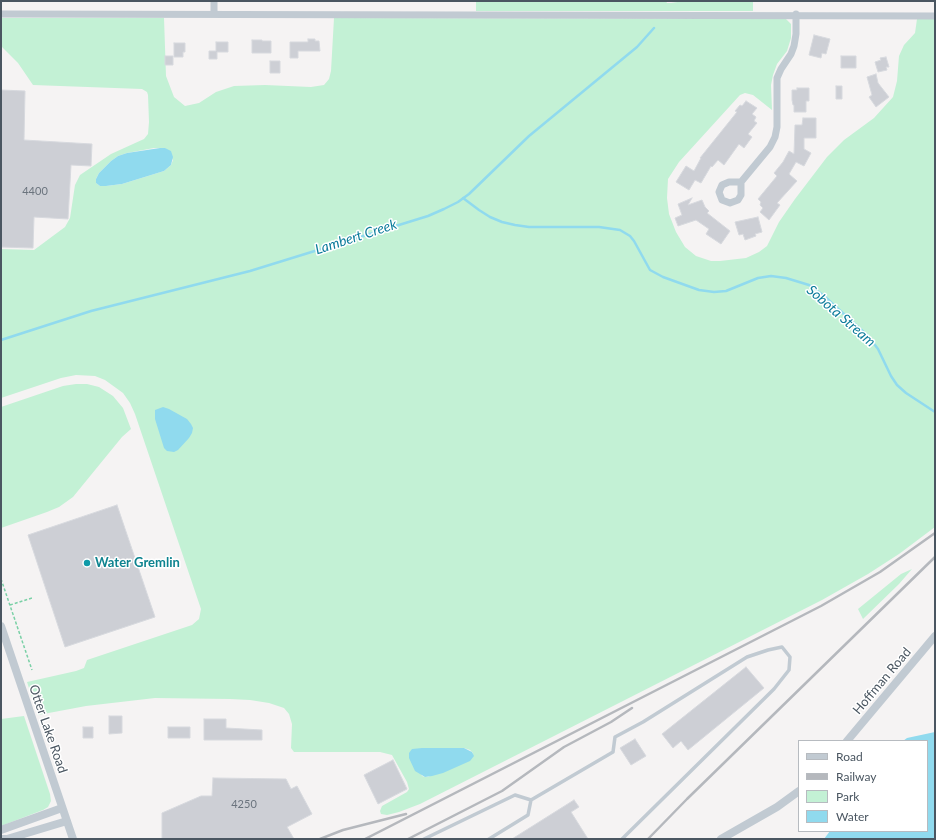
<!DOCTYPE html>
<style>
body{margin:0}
#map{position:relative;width:936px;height:840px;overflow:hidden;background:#f5f3f3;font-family:Lato,sans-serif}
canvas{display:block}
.frame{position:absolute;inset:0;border:2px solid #4a5661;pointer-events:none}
.legend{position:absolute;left:798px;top:740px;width:130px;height:92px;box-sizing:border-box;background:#fff;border:1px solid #b7bbc0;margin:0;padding:5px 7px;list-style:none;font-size:12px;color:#4a5661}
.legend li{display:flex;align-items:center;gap:8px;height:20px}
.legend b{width:20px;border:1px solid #b7bbc0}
</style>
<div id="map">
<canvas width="936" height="840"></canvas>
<div class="frame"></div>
<ul class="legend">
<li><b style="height:5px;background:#c1cad2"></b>Road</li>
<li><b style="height:5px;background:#b5b8bd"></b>Railway</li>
<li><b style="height:11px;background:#c3f1d5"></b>Park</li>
<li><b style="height:11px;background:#90daee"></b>Water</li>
</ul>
</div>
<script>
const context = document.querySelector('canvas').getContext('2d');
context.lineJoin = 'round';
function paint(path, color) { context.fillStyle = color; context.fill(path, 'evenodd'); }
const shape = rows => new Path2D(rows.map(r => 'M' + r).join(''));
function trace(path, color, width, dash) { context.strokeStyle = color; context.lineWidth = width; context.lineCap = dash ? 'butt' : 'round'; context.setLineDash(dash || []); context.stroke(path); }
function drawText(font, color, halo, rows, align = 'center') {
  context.font = font + ' Lato,sans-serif'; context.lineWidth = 3; context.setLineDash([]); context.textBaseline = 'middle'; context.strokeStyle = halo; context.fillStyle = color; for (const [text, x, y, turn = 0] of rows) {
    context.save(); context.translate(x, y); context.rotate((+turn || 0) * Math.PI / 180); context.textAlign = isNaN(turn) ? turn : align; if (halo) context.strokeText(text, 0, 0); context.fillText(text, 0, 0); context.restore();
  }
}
paint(shape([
 [476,1,666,1,667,3,671,3,684,1,753,1,753,11,476,11],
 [1,18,164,18,166,76,174,97,185,106,199,103,216,92,234,86,265,85,311,87,324,85,329,79,331,71,334,18,786,19,791,24,791,38,787,51,777,64,773,75,771,85,772,110,753,95,745,93,740,95,679,162,668,179,667,198,669,214,676,232,685,247,696,256,711,261,720,261,746,258,759,252,767,246,779,222,795,199,827,157,844,140,874,118,893,97,897,81,899,56,904,45,915,33,917,19,935,19,935,527,899,554,868,574,822,600,420,804,399,812,387,815,381,814,380,811,382,806,407,792,409,789,407,782,392,755,380,752,294,752,291,748,292,724,289,714,284,708,269,703,250,700,230,699,155,698,86,706,38,715,27,682,76,671,84,668,87,660,192,625,199,619,201,609,135,414,130,403,123,393,105,380,95,376,76,375,61,378,1,398,1,249,34,250,65,227,70,218,75,185,80,175,111,154,144,139,148,134,149,122,148,95,147,92,142,89,33,85,18,63,1,46],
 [154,148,165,148,173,160,171,165,164,171,122,184,106,186,100,186,96,183,96,179,99,173,111,161,118,156,127,153],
 [427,748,464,748,470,750,473,753,428,777,425,777,422,776,412,750],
 [76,384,87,384,99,387,113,396,123,408,131,429,122,437,73,497,59,507,47,512,1,528,1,407,63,386],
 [912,569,899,584,863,619,858,609,901,574],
 [24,716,50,794,51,801,48,807,43,810,1,826,1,719]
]), '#c3f1d5');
paint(shape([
 [160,148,165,148,171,151,173,157,171,165,164,171,122,184,106,186,100,186,96,183,96,179,99,173,111,161,118,156,127,153],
 [163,407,169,409,187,419,191,424,193,428,192,433,189,438,178,450,174,452,167,451,164,448,155,419,155,410],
 [935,732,935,839,824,839,830,831,927,831,927,741,903,741,907,738],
 [422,748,464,748,472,752,474,756,470,761,443,773,432,776,425,777,415,771,409,758,409,753,412,749]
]), '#90daee');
trace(shape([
 [463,198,479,210,490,217,502,222,515,225,529,227,599,227,620,230,630,236,634,241,650,270,663,277,699,290,714,292,726,291,758,278,771,276,786,278,809,285,823,295,868,336,878,349,891,376,897,385,906,393,935,412],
 [1,340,91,311,250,271,428,216,444,209,458,202,469,194,529,136,637,47,654,28]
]), '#90daee', 2.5);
const building = shape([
 [814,35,830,39,826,54,822,53,821,58,809,55,814,35],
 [308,39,315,39,315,41,319,41,320,51,298,51,298,58,290,58,290,42,308,42,308,39],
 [252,40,262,40,262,41,271,41,271,53,252,53,252,40],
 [216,42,228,42,228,52,217,52,217,59,209,59,209,51,216,51,216,42],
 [174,43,185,43,185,52,183,52,183,57,174,57,174,43],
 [165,56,173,56,173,65,165,65,165,56],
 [841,56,856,56,856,68,841,68,841,56],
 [886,57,889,67,886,67,887,70,878,72,875,62,881,60,880,58,886,57],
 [270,61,280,61,280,73,270,73,270,61],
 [876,74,878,83,889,97,876,107,869,97,872,95,867,77,876,74],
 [836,86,842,86,842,99,836,99,836,86],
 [797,88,809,88,809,101,806,101,806,112,794,112,794,105,793,105,792,100,792,90,797,90,797,88],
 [1,90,25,91,24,140,92,144,91,166,71,165,68,219,34,217,33,248,1,247,1,90],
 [746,101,757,108,752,114,756,117,754,121,757,123,748,134,752,137,744,148,739,144,724,165,718,160,712,167,711,166,701,183,695,180,689,190,676,182,686,166,694,171,701,158,700,158,737,112,735,111,740,105,742,106,746,101],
 [803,118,816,118,816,138,804,138,804,149,811,153,804,166,796,162,789,174,797,181,777,203,780,205,769,220,760,212,763,208,760,205,761,202,758,199,777,176,774,173,783,162,789,151,794,154,795,125,802,125,803,118],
 [692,198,688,205,702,200,705,207,709,211,707,213,730,231,721,244,706,234,709,229,696,220,678,226,675,218,682,215,678,204,692,198],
 [758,217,762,232,755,234,756,236,745,240,743,234,739,235,735,222,758,217],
 [117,505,155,617,65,647,28,535,117,505],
 [746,667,764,688,688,750,681,741,673,748,662,734,746,667],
 [109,716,122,716,122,733,109,734,109,716],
 [204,719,226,719,226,728,262,730,262,740,204,740,204,719],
 [83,727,93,727,93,738,83,738,83,727],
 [168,727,190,727,190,738,168,738,168,727],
 [635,739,646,756,631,765,620,748,635,739],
 [393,760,407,789,378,804,364,775,393,760],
 [213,778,286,779,291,789,297,786,312,814,287,827,294,839,162,839,162,813,201,796,212,796,213,778],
 [574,800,579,807,571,812,588,839,512,839,574,800]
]);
paint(building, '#cdcfd5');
trace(building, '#d7d9de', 1);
trace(shape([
 [1,579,32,670],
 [10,605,32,598]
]), '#7ad0a6', 1.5, [3, 2]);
trace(shape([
 [424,839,515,795,531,800,613,752,615,737,643,722,747,657,768,650,782,647,790,657,789,670,774,689,622,839],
 [489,839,528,815,531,800]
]), '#c1cad2', 3.5);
trace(shape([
 [214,1,214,14],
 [1,14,935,16],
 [741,182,729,182,722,185,719,192,722,200,730,203,738,200,741,195,741,182,770,147,775,137,777,127,777,78,781,69,791,54,794,46,796,34,796,14]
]), '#c1cad2', 7);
trace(shape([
 [1,626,73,839],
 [847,741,935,636],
 [1,830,62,808],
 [1,839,7,839,67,821],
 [721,839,777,807,799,791]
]), '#c1cad2', 8);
trace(shape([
 [320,839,343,830,406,814],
 [365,839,821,606,880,572,935,533],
 [408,839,502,791,564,747,611,722,632,708],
 [648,839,687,799,935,557]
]), '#b5b8bd', 2.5);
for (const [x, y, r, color] of [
 [87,563,4,"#0f9aa8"]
]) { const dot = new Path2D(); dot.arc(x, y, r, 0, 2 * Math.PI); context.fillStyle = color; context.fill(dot); trace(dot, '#fff', 1.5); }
drawText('11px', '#6b747e', null, [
 ["4400",35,191],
 ["4250",244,804]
]);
drawText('bold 13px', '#0d838f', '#fff', [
 ["Water Gremlin",95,563]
], 'left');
drawText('13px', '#4a5661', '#fff', [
 ["Hoffman Road",882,681,-50],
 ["Otter Lake Road",48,729,71]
]);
drawText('italic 14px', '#0c7c9b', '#fff', [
 ["Lambert Creek",356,237,-18],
 ["Sobota Stream",841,316,41]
]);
</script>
